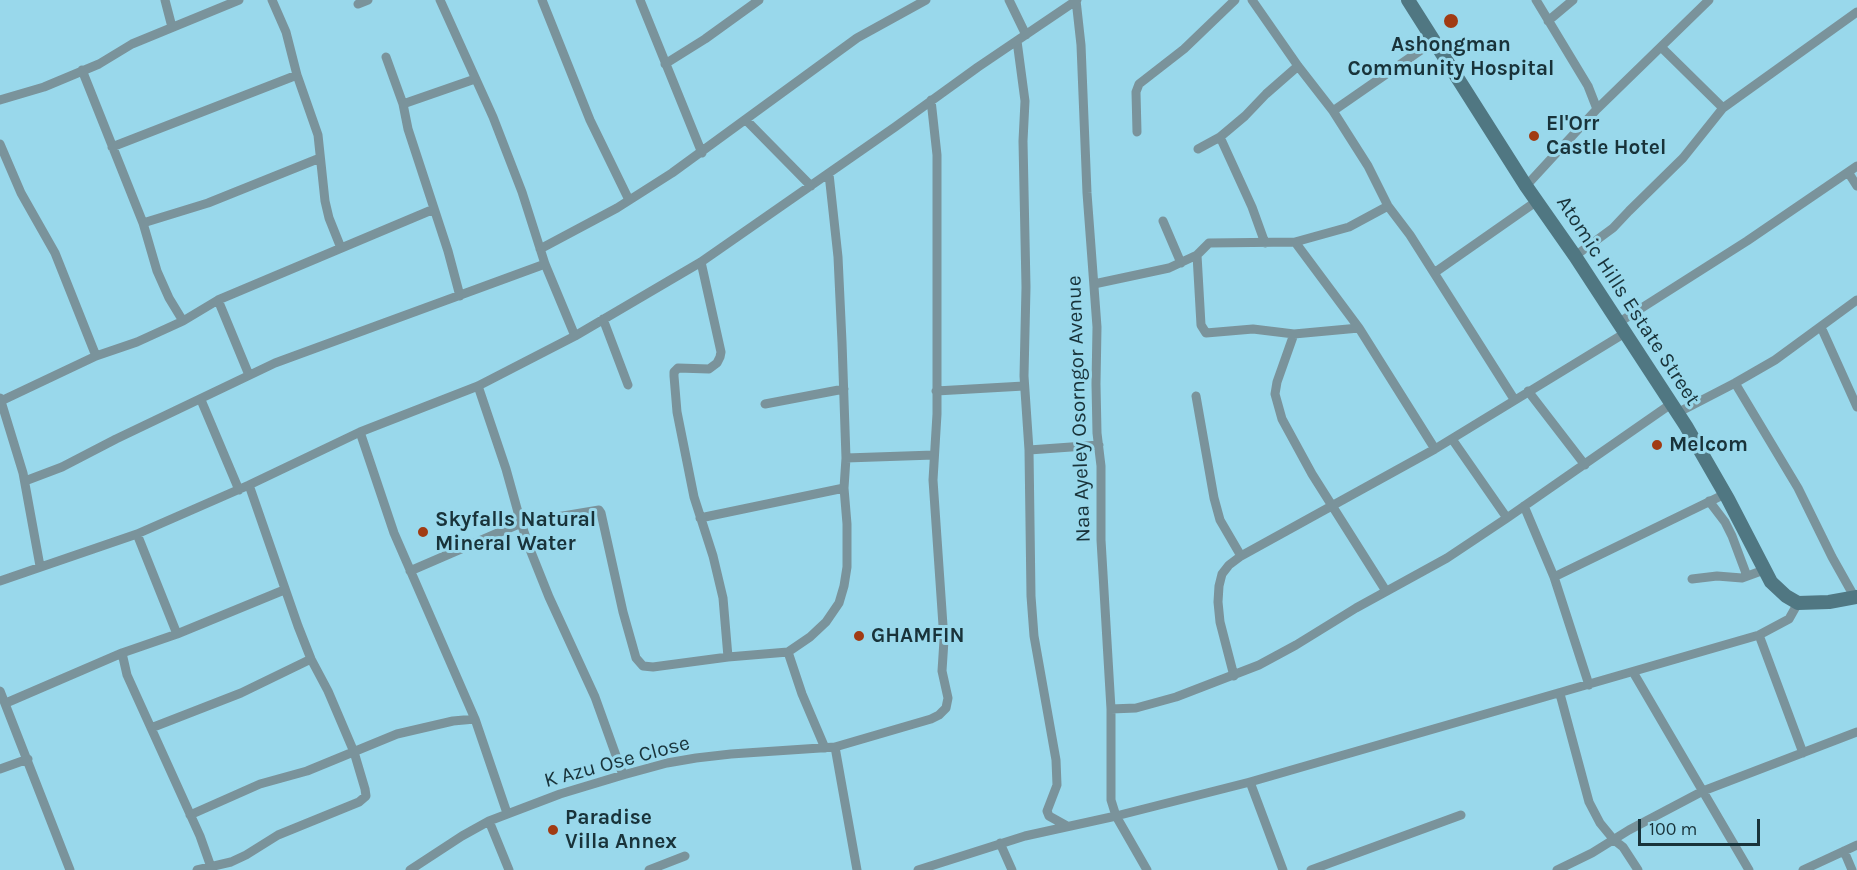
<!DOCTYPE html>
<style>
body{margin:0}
#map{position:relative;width:1857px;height:870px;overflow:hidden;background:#99d8eb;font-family:Karla,sans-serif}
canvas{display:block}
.scale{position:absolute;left:1638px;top:819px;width:122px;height:27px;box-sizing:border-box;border:3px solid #19333a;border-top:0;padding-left:8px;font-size:18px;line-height:21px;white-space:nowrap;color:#19333a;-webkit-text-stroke:4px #99d8eb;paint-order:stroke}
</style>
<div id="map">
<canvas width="1857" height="870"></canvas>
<div class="scale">100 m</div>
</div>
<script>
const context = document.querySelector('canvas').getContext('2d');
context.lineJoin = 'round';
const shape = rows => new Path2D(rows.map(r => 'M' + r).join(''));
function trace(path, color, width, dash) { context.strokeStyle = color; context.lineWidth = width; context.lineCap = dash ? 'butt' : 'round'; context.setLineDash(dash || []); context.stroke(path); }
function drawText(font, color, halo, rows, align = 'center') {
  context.font = font + ' Karla,sans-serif'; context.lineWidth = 6; context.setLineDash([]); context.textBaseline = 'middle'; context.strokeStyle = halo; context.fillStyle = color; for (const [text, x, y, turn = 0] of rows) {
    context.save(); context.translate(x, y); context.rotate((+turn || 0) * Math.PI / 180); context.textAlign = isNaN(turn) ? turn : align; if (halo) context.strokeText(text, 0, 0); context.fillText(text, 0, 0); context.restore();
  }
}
trace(shape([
 [165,0,172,27],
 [272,0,286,32,297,75,318,135,325,201,329,218,341,248],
 [440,0,493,117,522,192,545,264,575,336],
 [542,0,590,120,629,200],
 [640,0,702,153],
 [1009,0,1026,35],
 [1076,0,1081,45,1087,193,1097,327,1096,384,1097,433,1101,466,1101,540,1111,709,1111,800,1116,816,1147,870],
 [1252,0,1298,66,1333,111,1368,166,1388,206,1410,235,1514,399],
 [1536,0,1588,86,1597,109],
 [358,4,368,0],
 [1548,21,1573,0],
 [1017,41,1025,101,1023,141,1026,287,1024,376,1029,450,1031,596,1034,636,1056,760,1057,785,1047,811,1049,816,1067,826],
 [1661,47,1723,108],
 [386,57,403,104,408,129,448,251,460,296],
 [665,64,705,39,759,0],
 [82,70,143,223,157,271,169,298,183,321],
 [0,100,44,87,99,64,132,44,239,0],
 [403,104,475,79],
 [1333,111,1434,41],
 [746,120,811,186],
 [1137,132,1136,92,1139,84,1184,49,1235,0],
 [1220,137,1252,207,1265,243],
 [0,144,21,193,55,253,96,356],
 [112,147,297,75],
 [1198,149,1220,137,1245,116,1266,94,1298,66],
 [1848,172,1857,186],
 [1526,186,1597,109,1709,0],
 [1163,221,1181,263],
 [143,223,208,203,320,158],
 [1295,242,1359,328,1435,449],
 [540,249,617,208,672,173,857,38,926,0],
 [1197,255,1201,325,1206,333,1253,329,1294,334,1359,328],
 [1575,256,1613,228,1629,211,1683,158,1723,108,1857,12],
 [701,262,721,352,720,357,717,363,709,369,678,368,674,372,674,376,677,412,694,497,713,556,723,598,728,657],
 [1434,273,1537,201],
 [1094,284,1169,268,1197,255,1209,243,1295,242,1349,227,1388,206],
 [218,300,249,375],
 [603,319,628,385],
 [1618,323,1747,241,1857,166],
 [1821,327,1857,407],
 [1294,334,1277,382,1275,394,1282,419,1312,474,1386,591],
 [1735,383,1798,488,1832,557,1855,598],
 [478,386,506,469,521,523,531,552,549,597,595,697,623,775],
 [936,391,1024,386],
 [1528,391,1585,465],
 [1196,396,1214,498,1220,520,1241,556],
 [0,398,23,473,40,566],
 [201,400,239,490],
 [1,401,96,356,137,342,183,321,218,300,434,209],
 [765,404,844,389],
 [1677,413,1735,383,1775,360,1857,300],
 [360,432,394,533,475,719,507,813],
 [1452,439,1507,518],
 [1029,450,1099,445],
 [846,458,934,455],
 [25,481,62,467,116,439,275,363,545,264],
 [1709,501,1725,522,1732,536,1747,576],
 [1524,506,1554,577,1589,685],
 [700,518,844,488],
 [137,534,177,634],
 [410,571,521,523,599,510,601,513,623,612,636,658,643,666,653,667,728,657,788,652,810,637,826,622,839,603,844,586,847,567,847,524,844,488,846,458,842,342,838,257,829,174],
 [1554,577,1725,494],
 [1692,579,1717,576,1742,578,1764,570],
 [0,581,137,534,249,485,360,432,478,386,575,336,701,262,895,127,978,67,1077,0],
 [1759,635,1803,753],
 [788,652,802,694,825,748],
 [122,653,127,675,200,836,211,867],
 [1633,672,1749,870],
 [1234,676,1220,622,1218,602,1219,586,1222,574,1229,565,1241,556,1435,449,1625,333],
 [0,691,70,870],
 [1560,694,1589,802,1600,823,1614,840,1623,847,1638,870],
 [6,703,122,653,177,634,284,590],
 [1111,709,1136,708,1176,697,1259,665,1296,645,1356,608,1447,558,1507,518,1671,404],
 [151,728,241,693,311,659],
 [835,747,857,870],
 [0,769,28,759],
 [1250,782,1283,870],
 [190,815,260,784,307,771,397,734,453,721,475,719],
 [489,821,509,870],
 [1000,843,1012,870],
 [1844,851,1852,870],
 [197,870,231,862,246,855,278,835,359,802,366,796,365,789,354,752,328,691,311,659,298,626,249,485],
 [410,870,462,836,489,821,560,794,623,775,667,763,696,758,731,754,835,747,931,719,939,715,946,708,948,698,942,671,944,640,933,480,937,414,937,155,931,100],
 [649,870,685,856],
 [918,870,1025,836,1116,816,1250,782,1759,635,1789,619,1798,603],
 [1311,870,1461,815],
 [1557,870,1592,853,1629,830,1703,791,1857,732],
 [1803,870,1857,845]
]), '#7a939b', 9);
trace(shape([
 [1408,0,1526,186,1575,256,1686,426,1728,499,1771,582,1786,596,1798,603,1829,602,1857,597]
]), '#507782', 14);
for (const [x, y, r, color] of [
 [1451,21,8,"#a13b13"],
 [1534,136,6,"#a13b13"],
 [1657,445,6,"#a13b13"],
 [423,532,6,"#a13b13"],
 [859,636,6,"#a13b13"],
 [553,830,6,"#a13b13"]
]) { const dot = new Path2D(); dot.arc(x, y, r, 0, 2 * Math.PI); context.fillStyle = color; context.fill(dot); trace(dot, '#99d8eb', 2); }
drawText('bold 21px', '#19333a', '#99d8eb', [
 ["Ashongman",1451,45,"center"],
 ["Community Hospital",1451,69,"center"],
 ["El'Orr",1546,124],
 ["Castle Hotel",1546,148],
 ["Melcom",1669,445],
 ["Skyfalls Natural",435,520],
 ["Mineral Water",435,544],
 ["GHAMFIN",871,636],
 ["Paradise",565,818],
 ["Villa Annex",565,842]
], 'left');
drawText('21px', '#19333a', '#99d8eb', [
 ["Atomic Hills Estate Street",1628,301,57],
 ["Naa Ayeley Osorngor Avenue",1079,409,-92],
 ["K Azu Ose Close",617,762,-15]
]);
</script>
